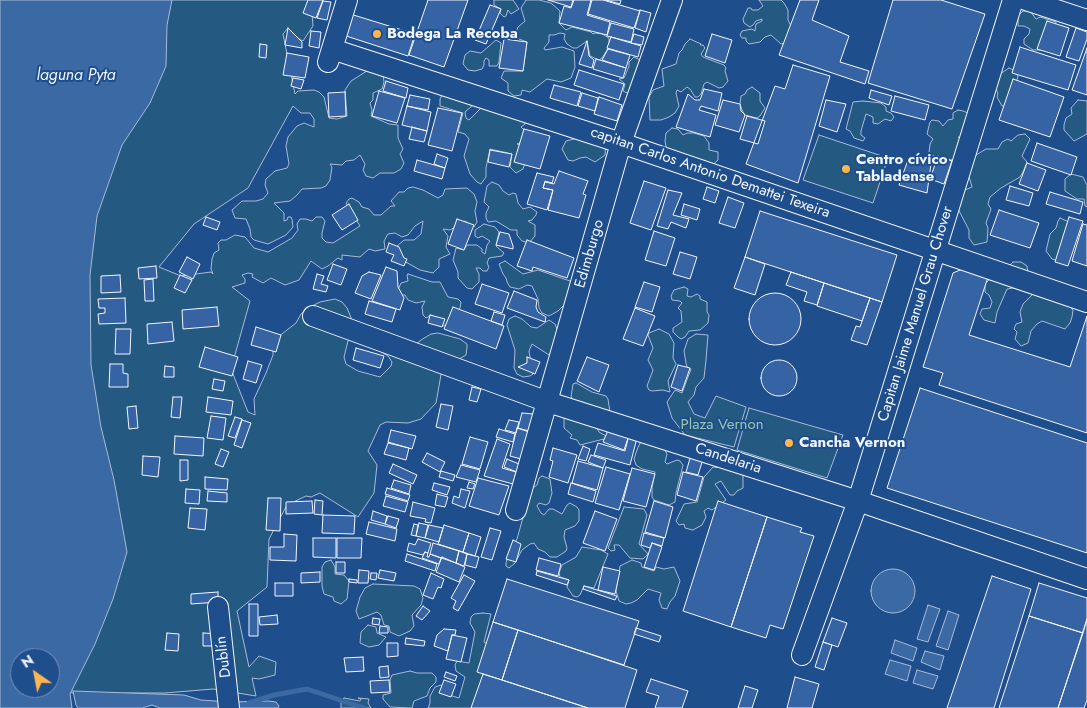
<!DOCTYPE html>
<meta charset="utf-8">
<style>
body{margin:0}
#map{position:relative;width:1087px;height:708px;overflow:hidden;background:#1f4e8c;font-family:Jost,sans-serif}
canvas{display:block}
.north{position:absolute;left:10px;top:648px;width:50px;height:50px;box-sizing:border-box;background:#1f4e8c;border:1px solid #7391ba;border-radius:50%;rotate:327deg;font-size:14px;font-weight:700;line-height:20px;text-align:center;color:#f2f6ff}
.north::after{content:'';display:block;margin:auto;width:18px;height:22px;background:#ffb74d;clip-path:polygon(50% 0,100% 100%,50% 72%,0 100%)}
</style>
<div id="map">
<canvas width="1087" height="708"></canvas>
<div class="north">N</div>
</div>
<script>
const context = document.querySelector('canvas').getContext('2d');
context.lineJoin = 'round';
function paint(path, color) { context.fillStyle = color; context.fill(path, 'evenodd'); }
const shape = rows => new Path2D(rows.map(r => 'M' + r).join(''));
function trace(path, color, width, dash) { context.strokeStyle = color; context.lineWidth = width; context.lineCap = dash ? 'butt' : 'round'; context.setLineDash(dash || []); context.stroke(path); }
function drawText(font, color, halo, rows, align = 'center') {
  context.font = font + ' Jost,sans-serif'; context.lineWidth = 4; context.setLineDash([]); context.textBaseline = 'middle'; context.strokeStyle = halo; context.fillStyle = color; for (const [text, x, y, turn = 0] of rows) {
    context.save(); context.translate(x, y); context.rotate((+turn || 0) * Math.PI / 180); context.textAlign = isNaN(turn) ? turn : align; if (halo) context.strokeText(text, 0, 0); context.fillText(text, 0, 0); context.restore();
  }
}
const green = shape([
 [0,0,311,0,313,26,303,41,299,39,288,28,283,34,295,94,298,91,314,90,319,92,324,97,329,118,337,119,347,116,345,90,351,81,370,69,383,74,384,82,382,89,373,93,373,100,370,103,372,110,371,116,389,124,398,125,398,138,403,149,400,154,404,163,401,169,394,173,380,173,373,178,366,176,363,170,365,164,360,155,354,160,346,161,342,165,330,164,332,167,330,180,326,186,321,188,302,189,297,195,290,201,274,203,284,213,284,221,287,220,288,217,291,217,292,219,293,227,286,235,268,244,254,240,251,237,250,229,246,219,235,218,232,210,242,201,256,201,263,199,268,193,265,185,266,179,275,171,287,168,289,164,286,146,288,137,297,126,304,123,314,127,314,119,310,113,301,113,293,106,248,188,194,224,159,267,181,276,211,272,213,274,211,269,212,259,214,253,219,250,218,243,221,240,226,240,235,235,245,237,254,248,268,252,292,238,298,230,297,224,300,219,306,219,312,221,316,217,322,217,325,221,322,233,322,238,326,242,333,243,360,226,346,203,349,199,352,198,359,202,362,207,369,209,374,215,381,215,391,206,395,206,391,201,399,192,404,192,408,188,413,187,423,190,438,198,443,195,445,189,467,188,474,194,477,202,475,211,477,222,474,227,465,221,450,230,443,229,448,236,446,247,450,254,439,259,439,267,433,273,420,270,404,261,396,247,404,240,414,240,421,234,423,221,415,226,408,235,402,237,395,233,388,234,384,241,385,249,375,251,369,249,360,257,342,255,342,260,338,258,328,266,322,269,311,261,299,280,285,285,271,278,263,283,252,277,253,274,248,273,242,275,245,279,245,283,232,287,250,301,231,369,248,412,255,415,254,399,266,373,273,355,273,347,278,337,296,323,301,314,306,309,320,302,335,299,342,302,347,308,352,320,348,326,349,337,344,357,346,364,358,371,380,377,391,366,392,362,388,356,381,352,415,345,421,340,431,334,438,333,460,339,467,344,467,347,466,355,442,369,436,403,421,419,408,423,386,422,380,425,368,451,377,465,374,493,358,517,320,493,311,497,306,496,287,505,269,539,267,587,237,611,249,667,259,656,276,662,275,675,259,679,252,678,256,696,213,689,165,693,72,693,50,684,50,658,20,658,0,0],
 [494,0,513,0,519,9,511,14,508,10,506,16,504,17,500,13,501,9,494,5,494,0],
 [526,0,539,0,551,3,560,11,559,23,566,30,572,27,591,32,593,34,595,33,602,34,609,38,609,43,607,50,602,58,599,60,590,56,587,41,577,48,573,48,567,44,564,39,565,34,560,33,554,35,549,35,549,42,544,48,545,50,562,47,574,51,575,67,571,78,561,82,547,79,530,92,522,90,521,95,514,96,508,91,508,83,501,78,504,71,523,71,527,42,519,39,515,35,518,27,525,21,521,8,526,0],
 [759,0,781,0,784,3,788,10,788,20,792,28,788,42,781,44,771,35,765,37,760,42,749,44,746,41,746,38,742,38,740,35,742,31,752,29,755,31,756,24,762,21,762,19,756,21,753,25,750,27,744,23,743,19,748,8,751,8,752,10,758,10,763,6,759,0],
 [1023,11,1030,11,1036,19,1040,17,1056,22,1054,34,1043,50,1033,50,1024,44,1024,39,1029,34,1030,29,1024,26,1018,26,1018,16,1023,11],
 [690,39,701,44,700,45,703,45,705,48,701,54,703,57,724,65,726,68,725,71,728,81,723,87,719,88,707,82,704,84,701,94,698,97,695,97,690,89,687,87,681,92,677,90,676,93,679,106,675,113,669,117,661,120,650,120,649,97,653,90,664,86,662,69,676,64,679,53,682,50,685,44,690,39],
 [496,40,501,43,499,62,497,66,489,66,489,60,486,58,484,61,484,65,482,69,475,71,468,70,463,64,465,55,470,51,481,53,496,40],
 [634,57,642,61,630,93,627,93,623,91,625,84,619,79,624,78,629,66,629,62,634,57],
 [1009,68,1016,71,1018,77,1006,106,1002,106,997,97,998,93,995,87,1000,74,1009,68],
 [752,87,760,93,760,101,765,108,760,116,757,118,745,115,742,110,740,104,741,96,745,94,747,90,752,87],
 [446,94,473,105,465,112,466,118,469,120,485,104,522,119,525,124,521,127,524,130,522,142,517,144,521,145,526,160,523,169,516,173,510,167,512,154,490,149,486,168,486,177,481,184,477,182,470,174,464,156,469,139,465,134,458,132,463,113,440,106,440,99,442,95,446,94],
 [1078,100,1087,101,1087,134,1074,141,1064,130,1064,125,1066,118,1072,114,1071,108,1078,100],
 [863,101,881,103,886,107,886,111,891,113,894,117,891,121,885,119,878,124,873,123,873,117,866,114,861,131,861,135,865,138,863,141,854,138,850,131,846,129,853,102,863,101],
 [958,110,963,111,968,113,964,139,958,137,966,142,950,176,949,172,952,160,931,155,929,153,930,144,933,139,927,134,930,122,932,120,939,121,943,126,948,120,953,119,953,113,958,110],
 [672,128,678,129,683,135,687,133,694,133,704,136,709,143,709,150,718,152,718,160,709,168,667,151,665,141,666,133,672,128],
 [1025,134,1030,139,1022,156,1027,162,1023,172,1020,177,1001,188,990,197,988,204,991,209,986,223,988,228,987,242,974,245,969,238,969,230,957,207,958,193,972,187,966,166,976,155,986,149,998,149,1002,142,1008,139,1011,141,1018,135,1025,134],
 [819,135,888,158,873,203,803,180,819,135],
 [582,137,606,142,605,155,595,162,586,157,580,158,573,161,568,160,562,149,566,141,582,137],
 [1071,174,1083,177,1087,185,1087,207,1085,206,1084,199,1077,199,1065,191,1065,179,1071,174],
 [492,182,499,185,503,191,509,195,513,193,516,194,518,203,523,209,530,207,537,212,536,215,532,220,528,221,535,225,535,236,529,243,522,241,517,235,517,230,511,230,496,221,488,222,486,218,486,213,489,207,484,202,487,186,492,182],
 [1060,218,1069,222,1056,260,1052,259,1046,251,1050,234,1056,228,1058,221,1060,218],
 [484,224,495,227,499,232,496,246,504,253,502,256,489,258,487,263,489,267,487,271,483,271,480,268,476,268,479,274,479,282,472,289,467,288,458,278,458,272,453,260,456,248,464,250,467,245,477,245,482,249,482,252,485,254,487,245,490,241,482,236,478,238,475,236,475,230,484,224],
 [505,261,523,274,538,270,573,282,568,301,558,311,549,316,542,313,539,308,538,299,532,286,527,285,519,289,510,287,507,282,506,278,503,274,499,264,505,261],
 [1013,262,1021,262,1027,266,1030,289,1027,292,1013,288,1007,289,997,312,995,323,984,320,980,314,982,309,990,308,992,302,989,295,985,292,985,284,990,279,1006,270,1013,262],
 [408,274,432,282,440,282,448,297,458,299,461,302,460,308,450,323,443,326,438,324,432,315,426,318,423,315,422,307,425,301,416,303,408,300,405,295,399,295,398,290,401,283,408,281,407,275,408,274],
 [684,287,688,289,687,296,691,297,697,294,700,296,700,299,707,302,707,312,709,315,708,323,700,330,689,331,685,337,681,339,678,337,673,332,673,328,682,322,681,311,678,308,682,303,680,301,672,300,671,296,674,290,684,287],
 [1033,294,1066,303,1073,310,1072,317,1070,323,1065,329,1042,321,1037,324,1031,331,1028,343,1021,346,1015,339,1017,332,1014,329,1016,324,1022,322,1020,312,1023,304,1033,294],
 [515,316,522,319,531,327,537,328,549,320,555,324,561,339,556,355,549,355,532,344,529,351,533,374,530,376,523,377,517,374,514,368,515,350,507,325,509,319,515,316],
 [659,329,669,334,674,343,673,358,676,364,668,381,670,392,663,390,652,391,649,390,647,386,653,370,648,360,653,348,648,335,649,333,659,329],
 [696,334,708,335,706,360,704,378,696,387,694,395,688,402,694,414,705,418,716,396,746,407,734,447,685,435,672,418,667,402,675,390,682,393,691,369,687,367,686,363,684,351,688,339,696,334],
 [576,383,592,392,606,396,608,399,610,412,576,402,571,397,573,384,576,383],
 [749,408,843,435,827,478,737,450,749,408],
 [564,417,591,417,599,432,606,436,604,439,580,445,577,440,570,438,572,435,564,428,564,417],
 [646,441,665,450,667,454,665,462,667,464,677,460,680,461,683,465,676,493,675,502,669,505,654,500,652,497,652,488,655,472,642,469,636,465,634,459,637,450,640,443,646,441],
 [743,466,743,488,737,491,734,495,730,495,721,481,715,484,726,500,712,510,708,508,704,511,706,517,702,525,693,530,685,528,684,524,679,525,676,521,684,504,697,502,704,477,713,467,724,468,743,466],
 [542,476,550,479,552,493,549,503,546,505,539,503,537,506,541,513,544,515,549,509,553,509,562,514,567,505,570,503,577,507,579,510,579,521,575,526,565,530,564,537,567,548,566,551,557,557,550,557,545,552,538,549,534,543,530,544,522,550,515,563,509,568,506,566,506,563,510,549,517,539,531,489,537,485,539,478,542,476],
 [624,507,644,509,647,515,639,544,648,554,643,559,630,558,619,545,614,545,615,550,611,551,608,548,624,507],
 [582,547,601,550,608,554,594,588,584,586,580,595,577,597,573,596,567,587,569,580,560,577,559,573,562,565,576,557,582,547],
 [331,560,335,567,335,574,344,575,349,581,347,599,341,604,334,601,333,597,324,594,322,586,322,567,325,562,331,560],
 [632,560,641,563,642,567,654,571,656,567,664,569,674,567,680,581,675,596,670,602,667,609,662,608,659,600,661,593,648,589,637,600,631,603,626,604,619,601,616,591,620,566,632,560],
 [373,584,414,586,420,589,423,598,421,605,412,615,414,626,410,631,399,636,390,632,389,626,384,625,381,615,377,612,359,619,356,611,360,597,365,588,373,584],
 [483,613,491,614,484,642,489,645,485,669,472,708,428,708,430,703,430,696,435,687,441,685,446,691,446,694,459,698,465,677,456,671,455,665,457,661,469,663,475,632,470,623,471,617,474,614,483,613],
 [368,625,376,627,377,633,386,637,379,645,369,647,360,643,361,632,368,625],
 [410,671,417,673,432,673,436,677,436,682,430,688,427,696,414,701,412,708,390,707,383,699,383,695,391,693,390,680,392,675,410,671],
 [344,698,360,701,361,699,358,698,369,699,368,703,371,708,341,708,341,701,344,698]
]);
paint(green, '#245a82');
trace(green, '#a8bbd7', 1);
const water = shape([
 [0,0,172,0,167,25,166,66,150,103,122,145,97,216,90,275,91,365,101,427,114,480,127,552,113,599,95,644,70,694,72,708,0,708,0,0],
 [20,658,50,658,50,688,20,688,20,658],
 '871 591a22 22 0 1 1 44 0a22 22 0 1 1-44 0Z',
 [928,605,940,609,928,642,917,639,928,605],
 [948,611,959,615,948,650,936,646,948,611],
 [895,640,917,648,913,661,891,653,895,640],
 [925,651,944,656,940,670,921,662,925,651],
 [890,660,911,666,907,681,885,674,890,660],
 [917,670,938,676,933,689,913,683,917,670],
 [73,691,184,695,201,700,230,702,268,701,276,702,279,706,278,708,160,708,152,705,142,708,78,708,76,705,73,691]
]);
paint(water, '#3b69a3');
trace(water, '#a8bbd7', 1);
trace(shape([
 [249,703,274,695,307,689,364,708]
]), '#3b69a3', 5);
const building = shape([
 [308,0,323,0,316,18,303,13,308,0],
 [428,0,468,0,444,67,409,55,428,0],
 [548,0,573,0,571,7,548,0],
 [574,0,591,0,587,15,610,22,607,35,559,23,564,6,571,8,574,0],
 [592,0,603,0,640,11,634,28,588,14,592,0],
 [606,0,621,0,620,4,606,0],
 [800,0,819,0,812,20,849,36,840,62,869,71,865,84,779,55,800,0],
 [893,0,941,0,985,14,952,109,868,83,893,0],
 [323,1,331,2,327,20,317,18,323,1],
 [490,5,501,9,486,44,475,40,490,5],
 [640,10,651,13,646,32,635,28,640,10],
 [347,13,415,34,408,56,340,34,347,13],
 [1047,21,1069,28,1060,56,1037,49,1047,21],
 [611,23,634,29,631,42,607,36,611,23],
 [288,28,302,42,302,48,285,45,288,28],
 [1076,28,1087,32,1087,39,1079,61,1066,57,1076,28],
 [311,31,321,32,319,48,309,46,311,31],
 [634,34,644,37,642,45,631,43,634,34],
 [712,34,732,40,725,63,705,56,712,34],
 [611,37,641,46,638,57,607,48,611,37],
 [504,39,527,42,523,71,499,68,504,39],
 [587,41,589,56,594,60,592,68,579,64,587,41],
 [260,44,267,45,266,58,259,57,260,44],
 [1020,47,1076,65,1068,90,1012,73,1020,47],
 [1087,48,1087,95,1072,90,1087,48],
 [608,49,630,55,626,68,602,60,608,49],
 [287,53,309,57,305,78,283,75,287,53],
 [596,59,626,68,623,78,593,69,596,59],
 [793,65,830,76,798,183,746,164,775,86,785,89,793,65],
 [579,70,624,84,619,100,574,85,579,70],
 [293,78,304,80,301,89,291,86,293,78],
 [1013,79,1064,97,1050,137,999,120,1013,79],
 [386,81,408,88,406,98,383,91,386,81],
 [554,85,581,92,577,106,550,98,554,85],
 [704,89,722,93,718,111,701,106,699,110,716,115,710,137,676,127,688,94,695,100,700,100,704,89],
 [871,90,892,96,889,105,869,98,871,90],
 [379,91,405,98,397,123,372,116,379,91],
 [345,92,346,116,329,117,328,93,345,92],
 [582,93,598,98,595,111,578,106,582,93],
 [410,95,430,99,428,110,407,106,410,95],
 [895,96,929,105,925,120,891,111,895,96],
 [599,97,622,105,617,121,594,114,599,97],
 [723,100,740,104,741,111,745,115,739,132,715,125,723,100],
 [826,100,846,104,837,132,819,126,826,100],
 [407,106,431,112,427,131,402,125,407,106],
 [438,108,462,113,452,151,428,145,438,108],
 [747,116,765,121,758,144,740,139,747,116],
 [412,127,427,131,424,142,409,139,412,127],
 [524,129,550,136,540,169,514,162,524,129],
 [1037,143,1077,157,1071,175,1031,161,1037,143],
 [490,150,512,154,509,167,488,162,490,150],
 [437,154,448,158,445,168,434,164,437,154],
 [938,156,952,161,944,184,930,179,938,156],
 [417,160,445,168,442,179,414,171,417,160],
 [908,160,931,164,927,193,899,185,908,160],
 [1027,163,1046,170,1038,191,1019,184,1027,163],
 [559,171,588,181,583,194,586,195,579,218,548,210,553,190,543,188,545,182,554,184,559,171],
 [537,173,554,177,552,183,545,181,543,188,553,190,547,210,527,204,537,173],
 [644,181,666,188,651,230,630,223,644,181],
 [1010,186,1033,193,1029,206,1006,200,1010,186],
 [707,187,719,191,715,203,703,199,707,187],
 [668,190,682,193,673,215,689,219,686,228,671,222,668,229,657,226,668,190],
 [1050,192,1083,202,1080,214,1046,204,1050,192],
 [728,197,744,203,735,228,719,223,728,197],
 [349,204,358,220,342,230,332,215,349,204],
 [684,204,700,209,697,220,681,215,684,204],
 [999,210,1039,223,1030,248,990,235,999,210],
 [760,211,897,255,882,302,745,257,760,211],
 [206,217,220,222,217,230,203,225,206,217],
 [1069,217,1083,221,1068,266,1055,262,1069,217],
 [457,219,474,225,464,250,448,244,457,219],
 [1083,224,1087,225,1087,266,1072,261,1083,224],
 [654,231,675,238,666,266,645,260,654,231],
 [500,232,509,234,513,246,513,249,496,245,500,232],
 [527,240,574,258,567,278,533,267,532,271,517,266,527,240],
 [389,243,399,247,404,258,407,259,404,266,391,261,394,255,386,252,389,243],
 [680,252,697,257,690,279,673,274,680,252],
 [187,257,200,264,193,279,179,272,187,257],
 [745,257,765,264,755,295,734,288,745,257],
 [333,264,347,269,341,285,327,280,333,264],
 [156,266,157,278,139,279,138,268,156,266],
 [386,267,397,271,398,287,404,298,400,310,372,301,386,267],
 [967,267,989,274,969,335,1070,367,1087,316,1087,433,939,385,943,373,923,367,953,273,967,267],
 [369,272,381,275,371,299,355,293,362,276,369,272],
 [791,272,824,283,817,305,804,301,807,292,786,285,791,272],
 [317,274,324,276,321,284,328,286,326,292,313,289,317,274],
 [120,275,121,292,101,293,101,276,120,275],
 [180,275,192,280,185,293,174,288,180,275],
 [153,279,154,301,145,301,144,280,153,279],
 [644,282,660,287,652,312,635,307,644,282],
 [824,283,870,298,862,321,817,306,824,283],
 [482,284,509,293,502,313,475,304,482,284],
 [514,291,537,300,536,307,538,312,546,317,545,322,507,308,514,291],
 '749 319a26 26 0 1 1 52 0a26 26 0 1 1-52 0Z',
 [125,298,126,323,99,324,98,314,105,313,105,308,99,308,98,299,125,298],
 [870,298,882,302,867,345,851,340,856,326,860,327,870,298],
 [369,301,396,309,392,322,365,314,369,301],
 [217,307,219,326,183,329,182,310,217,307],
 [453,307,504,326,496,349,444,329,453,307],
 [635,308,655,316,643,346,623,339,635,308],
 [494,312,505,315,502,325,491,321,494,312],
 [430,315,445,319,442,327,428,323,430,315],
 [172,322,174,341,148,344,147,324,172,322],
 [256,327,281,335,276,352,251,345,256,327],
 [116,329,131,329,130,354,115,354,116,329],
 [205,347,238,357,232,376,199,367,205,347],
 [356,348,384,356,380,368,353,360,356,348],
 [527,357,540,362,535,374,518,367,527,363,527,357],
 [587,357,609,365,599,392,577,381,587,357],
 '761 378a18 18 0 1 1 36 0a18 18 0 1 1-36 0Z',
 [248,361,262,365,256,383,243,379,248,361],
 [110,364,123,364,123,373,128,374,128,387,109,387,110,364],
 [678,365,690,368,682,391,671,387,678,365],
 [165,366,174,367,174,377,164,377,165,366],
 [214,379,225,381,223,391,212,389,214,379],
 [472,387,481,389,477,402,469,400,472,387],
 [920,388,1087,443,1087,553,887,488,920,388],
 [173,397,182,397,180,418,171,417,173,397],
 [208,397,233,401,231,415,206,412,208,397],
 [441,404,453,406,448,430,436,427,441,404],
 [136,406,138,428,129,429,127,407,136,406],
 [522,413,534,414,529,431,518,428,522,413],
 [211,416,226,418,223,440,207,438,211,416],
 [235,417,242,419,235,438,228,436,235,417],
 [242,420,251,423,242,448,234,445,242,420],
 [509,420,519,422,516,433,505,430,509,420],
 [517,428,529,432,521,459,510,456,517,428],
 [609,428,629,435,624,450,603,442,609,428],
 [499,429,515,434,513,442,496,437,499,429],
 [391,430,416,436,412,449,388,442,391,430],
 [629,435,637,438,630,465,594,455,598,443,625,451,629,435],
 [175,436,204,438,203,456,174,454,175,436],
 [470,437,488,442,480,469,462,464,470,437],
 [497,439,510,444,502,468,516,472,513,484,484,476,497,439],
 [388,443,409,448,406,460,384,454,388,443],
 [583,446,590,449,586,461,578,459,583,446],
 [553,448,577,455,568,483,549,477,553,461,550,460,553,448],
 [221,449,229,452,223,467,215,464,221,449],
 [427,453,445,462,440,472,422,462,427,453],
 [591,455,606,460,603,468,588,462,591,455],
 [691,455,703,459,698,475,686,472,691,455],
 [143,456,160,457,158,477,142,475,143,456],
 [507,459,519,464,517,472,504,467,507,459],
 [180,460,188,460,188,480,180,481,180,460],
 [578,461,603,468,597,490,572,483,578,461],
 [393,464,417,475,413,484,389,473,393,464],
 [461,465,480,470,476,482,456,477,461,465],
 [606,467,630,474,619,510,595,503,606,467],
 [632,468,655,474,646,507,623,501,632,468],
 [441,471,455,475,453,481,439,477,441,471],
 [683,472,703,477,696,501,677,495,683,472],
 [205,477,228,479,227,490,205,489,205,477],
 [478,478,509,486,499,515,469,506,478,478],
 [394,480,411,485,409,494,391,488,394,480],
 [469,482,475,484,473,489,467,488,469,482],
 [434,483,450,487,447,495,432,490,434,483],
 [571,483,596,491,593,502,568,494,571,483],
 [387,488,410,495,408,501,385,494,387,488],
 [186,489,200,490,199,504,185,503,186,489],
 [461,489,470,491,465,508,452,503,454,496,459,498,461,489],
 [208,491,227,493,227,502,207,501,208,491],
 [437,494,448,497,445,507,435,505,437,494],
 [386,496,408,502,405,512,383,506,386,496],
 [268,498,281,498,280,531,266,530,268,498],
 [315,500,323,501,322,515,314,514,315,500],
 [312,501,313,513,286,514,286,502,312,501],
 [654,501,673,507,665,538,645,532,654,501],
 [718,501,767,517,731,627,683,611,718,501],
 [413,502,435,508,431,523,425,522,426,519,410,516,413,502],
 [190,508,207,509,205,530,188,528,190,508],
 [373,511,387,516,385,524,371,520,373,511],
 [595,511,617,519,605,551,583,543,595,511],
 [323,515,355,516,354,534,322,533,323,515],
 [388,516,399,519,396,528,385,524,388,516],
 [767,517,802,528,800,532,814,536,783,629,770,625,766,638,731,627,767,517],
 [369,522,397,529,395,541,366,534,369,522],
 [419,523,428,525,425,538,416,536,419,523],
 [414,524,418,525,416,536,411,535,414,524],
 [429,525,443,528,439,542,425,538,429,525],
 [444,525,469,533,463,552,438,544,444,525],
 [490,528,501,531,492,560,481,557,490,528],
 [469,533,481,537,475,556,463,552,469,533],
 [644,533,664,538,662,546,652,543,650,548,641,545,644,533],
 [284,534,297,535,296,561,270,560,270,547,284,547,284,534],
 [313,538,336,538,336,558,313,557,313,538],
 [337,538,362,538,361,558,337,558,337,538],
 [418,539,431,543,428,553,425,552,423,555,407,551,409,543,415,545,418,539],
 [513,540,521,544,516,562,506,559,513,540],
 [433,543,459,551,456,563,430,554,433,543],
 [652,543,662,547,654,570,644,567,652,543],
 [459,551,467,554,464,566,456,563,459,551],
 [425,552,428,553,427,557,429,557,430,554,441,558,439,564,422,558,425,552],
 [407,554,437,564,435,571,405,561,407,554],
 [467,554,479,557,476,568,465,565,467,554],
 [442,557,465,567,459,582,436,572,442,557],
 [539,558,561,564,558,576,536,570,539,558],
 [336,562,345,562,345,573,336,573,336,562],
 [603,567,620,571,615,594,598,590,603,567],
 [359,570,369,571,368,583,358,583,359,570],
 [380,570,396,573,394,581,378,578,380,570],
 [537,571,569,580,567,585,536,575,537,571],
 [320,572,320,582,301,583,301,573,320,572],
 [371,573,377,573,376,580,370,579,371,573],
 [431,573,444,579,441,588,438,587,433,599,423,595,431,573],
 [464,575,475,581,458,611,453,608,456,601,451,598,464,575],
 [992,576,1031,589,994,708,947,708,992,576],
 [349,579,357,580,357,583,349,582,349,579],
 [507,579,639,621,624,665,493,622,507,579],
 [275,583,293,583,293,596,275,596,275,583],
 [1039,583,1087,598,1087,619,1083,633,1029,616,1039,583],
 [584,586,617,596,615,600,583,589,584,586],
 [218,592,218,602,191,604,191,594,218,592],
 [249,604,258,604,258,636,249,636,249,604],
 [423,606,430,611,422,620,416,616,423,606],
 [277,615,278,624,260,625,259,617,277,615],
 [1029,616,1083,633,1058,708,999,708,1029,616],
 [373,618,380,619,379,625,372,624,373,618],
 [832,618,847,623,838,647,823,642,832,618],
 [1087,619,1087,700,1084,708,1058,708,1087,619],
 [493,622,518,630,502,680,477,672,493,622],
 [380,626,388,627,388,633,379,633,380,626],
 [636,628,661,636,659,642,634,634,636,628],
 [444,629,456,630,455,635,452,635,448,651,434,646,437,635,444,629],
 [518,630,637,670,625,708,588,708,502,680,518,630],
 [167,633,179,634,178,651,165,650,167,633],
 [203,633,221,634,220,646,203,646,203,633],
 [452,635,467,638,461,662,446,659,452,635],
 [406,638,425,641,424,646,405,644,406,638],
 [823,642,832,645,824,670,815,667,823,642],
 [387,643,398,643,398,656,387,657,387,643],
 [363,657,364,671,346,672,344,658,363,657],
 [388,666,389,677,380,678,379,667,388,666],
 [446,672,457,676,455,681,444,677,446,672],
 [483,674,502,680,588,708,471,708,483,674],
 [795,677,819,684,812,708,787,708,795,677],
 [651,679,688,691,682,708,655,708,659,696,646,692,651,679],
 [389,680,390,692,371,693,370,681,389,680],
 [444,680,456,684,451,697,439,693,444,680],
 [745,686,758,690,752,708,738,708,745,686]
]);
paint(building, '#3563a3');
trace(building, '#f2f6ff', 1);
const minor = shape([
 [1026,0,1087,20],
 [332,49,621,143,1087,302],
 [328,62,347,0],
 [313,316,548,402,858,501,1087,579],
 [516,510,621,143,672,0],
 [218,607,229,708],
 [802,655,858,501,1013,0]
]);
trace(minor, '#f2f6ff', 22);
trace(minor, '#1f4e8c', 20);
for (const [x, y, r, color] of [
 [377,34,5,"#ffb74d"],
 [846,169,5,"#ffb74d"],
 [789,443,5,"#ffb74d"]
]) { const dot = new Path2D(); dot.arc(x, y, r, 0, 2 * Math.PI); context.fillStyle = color; context.fill(dot); trace(dot, '#1f4e8c', 2); }
drawText('bold 15px', '#f2f6ff', '#1f4e8c', [
 ["Bodega La Recoba",387,34],
 ["Centro cívico",856,160],
 ["Tabladense",856,177],
 ["Cancha Vernon",799,443]
], 'left');
drawText('15px', '#f2f6ff', '#1f4e8c', [
 ["capitan Carlos Antonio Demattei Texeira",710,173,19],
 ["Edimburgo",590,254,-74],
 ["Capitan Jaime Manuel Grau Chover",916,314,-73],
 ["Candelaria",728,459,18],
 ["Dublín",224,657,-97]
]);
drawText('15px', '#97c8a6', '#1f4e8c', [
 ["Plaza Vernon",722,425]
]);
drawText('italic 16px', '#f2f6ff', '#1f4e8c', [
 ["laguna Pyta",76,76]
]);
</script>
